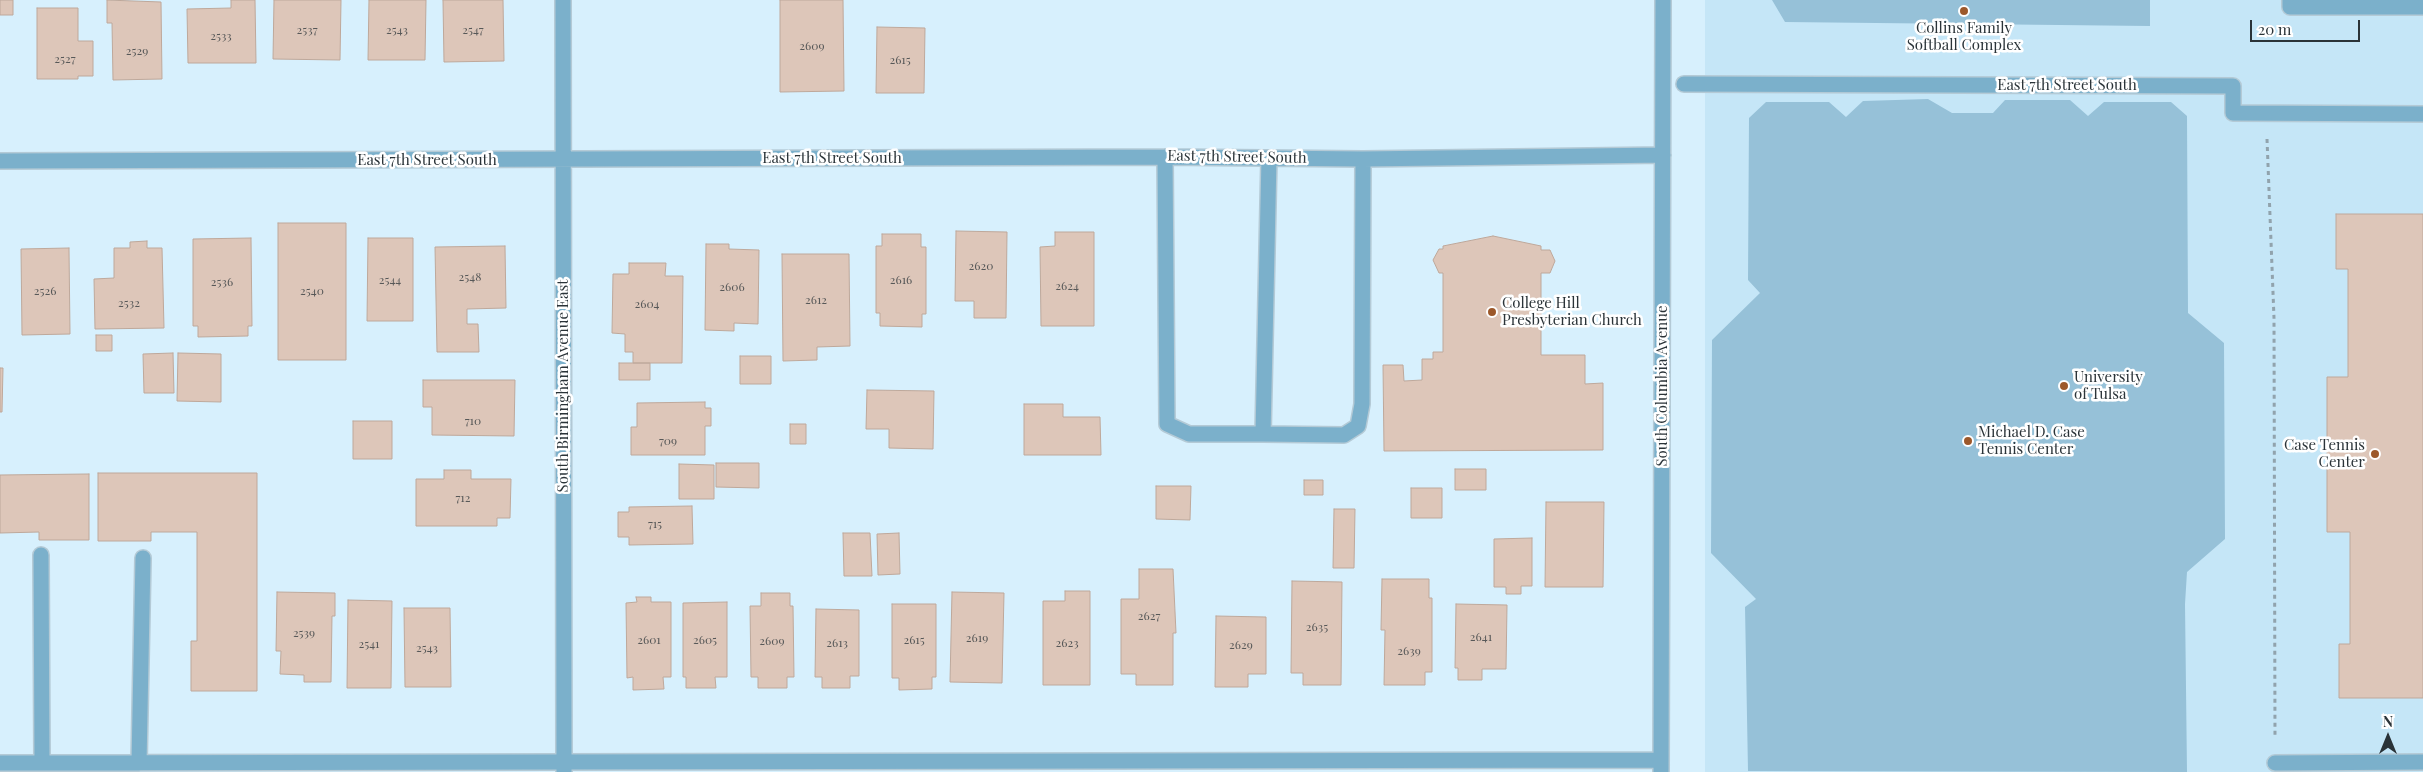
<!DOCTYPE html>
<style>
body{margin:0}
#map{position:relative;width:2423px;height:772px;overflow:hidden;background:#d7f0fd;font-family:"Playfair Display",serif}
canvas{display:block}
.north{position:absolute;left:2363px;top:712px;width:50px;height:50px;-webkit-text-stroke:4px #fff;paint-order:stroke;rotate:0deg;font-size:14px;font-weight:700;line-height:20px;text-align:center;color:#2a3338}
.north::after{content:'';display:block;margin:auto;width:18px;height:22px;background:#2a3338;clip-path:polygon(50% 0,100% 100%,50% 72%,0 100%)}
.scale{position:absolute;left:2250px;top:20px;width:110px;height:22px;box-sizing:border-box;border:2px solid #2a3338;border-top:0;padding-left:6px;font-size:15px;line-height:18px;white-space:nowrap;color:#2a3338;-webkit-text-stroke:4px #fff;paint-order:stroke}
</style>
<div id="map">
<canvas width="2423" height="772"></canvas>
<div class="north">N</div>
<div class="scale">20 m</div>
</div>
<script>
const context = document.querySelector('canvas').getContext('2d');
context.lineJoin = 'round';
function paint(path, color) { context.fillStyle = color; context.fill(path, 'evenodd'); }
const shape = rows => new Path2D(rows.map(r => 'M' + r).join(''));
function trace(path, color, width, dash) { context.strokeStyle = color; context.lineWidth = width; context.lineCap = dash ? 'butt' : 'round'; context.setLineDash(dash || []); context.stroke(path); }
function drawText(font, color, halo, rows, align = 'center') {
  context.font = font + ' "Playfair Display",serif'; context.lineWidth = 5; context.setLineDash([]); context.textBaseline = 'middle'; context.strokeStyle = halo; context.fillStyle = color; for (const [text, x, y, turn = 0] of rows) {
    context.save(); context.translate(x, y); context.rotate((+turn || 0) * Math.PI / 180); context.textAlign = isNaN(turn) ? turn : align; if (halo) context.strokeText(text, 0, 0); context.fillText(text, 0, 0); context.restore();
  }
}
paint(shape([
 [1705,0,2423,0,2423,772,1705,772]
]), '#c5e6f7');
paint(shape([
 [1772,0,2150,0,2150,26,1785,22],
 [1928,99,1952,113,1993,113,2005,100,2070,100,2088,116,2104,102,2171,102,2187,116,2188,313,2224,343,2225,539,2187,572,2185,604,2187,772,1748,771,1745,607,1756,599,1711,553,1712,340,1760,293,1748,280,1749,118,1766,102,1829,102,1846,117,1863,101]
]), '#96c1d8');
const building = shape([
 [0,0,13,0,13,15,0,15,0,0],
 [107,0,161,2,162,79,113,80,112,23,107,23,107,0],
 [231,0,255,0,256,63,188,63,187,9,231,8,231,0],
 [274,0,341,0,340,60,273,59,274,0],
 [369,0,426,0,425,60,368,60,369,0],
 [443,0,503,0,504,61,444,62,443,0],
 [780,0,843,0,844,91,780,92,780,0],
 [37,8,78,8,78,41,93,41,93,76,78,76,78,79,37,79,37,8],
 [877,27,925,28,924,93,876,93,877,27],
 [2336,214,2423,214,2423,698,2339,698,2339,644,2350,644,2350,532,2327,532,2327,377,2348,377,2348,269,2336,269,2336,214],
 [278,223,346,223,346,360,278,360,278,223],
 [956,231,1007,232,1006,318,974,318,974,301,955,301,956,231],
 [1055,232,1094,232,1094,326,1041,326,1040,247,1055,246,1055,232],
 [882,234,921,234,921,247,926,247,926,314,922,314,922,327,880,326,880,313,876,313,876,246,882,246,882,234],
 [1493,236,1541,246,1541,250,1550,250,1555,261,1550,273,1541,273,1541,355,1585,355,1585,384,1603,383,1603,450,1384,451,1383,365,1403,365,1404,381,1422,380,1422,359,1433,359,1433,352,1443,352,1443,273,1439,273,1433,260,1439,249,1443,249,1443,246,1493,236],
 [251,238,252,326,248,326,248,336,198,337,198,326,193,326,193,239,251,238],
 [368,238,413,238,413,321,367,321,368,238],
 [147,241,147,248,162,248,164,328,95,329,94,279,114,278,114,248,130,248,130,242,147,241],
 [706,244,729,244,729,249,759,250,758,324,734,323,734,331,705,330,706,244],
 [505,246,506,308,467,309,467,324,478,324,479,352,437,352,435,247,505,246],
 [69,248,70,334,22,335,21,249,69,248],
 [782,254,849,254,850,346,817,347,817,360,783,361,782,254],
 [629,263,666,263,665,276,683,276,682,363,633,363,633,352,625,352,625,334,612,333,613,274,629,274,629,263],
 [96,335,112,335,112,351,96,351,96,335],
 [173,353,174,393,144,393,143,354,173,353],
 [178,353,221,354,221,402,177,401,178,353],
 [740,356,771,356,771,384,740,384,740,356],
 [619,363,650,363,650,380,619,380,619,363],
 [0,368,3,368,2,412,0,412,0,368],
 [423,380,515,380,514,436,432,435,432,407,423,407,423,380],
 [867,390,934,391,933,449,889,448,889,429,866,429,867,390],
 [705,402,705,408,711,408,711,426,705,426,705,455,631,455,631,427,637,427,637,403,705,402],
 [1024,404,1063,404,1063,417,1100,417,1101,455,1024,455,1024,404],
 [353,421,392,421,392,459,353,459,353,421],
 [790,424,806,424,806,444,790,444,790,424],
 [716,463,759,463,759,488,716,487,716,463],
 [679,464,714,465,714,499,679,499,679,464],
 [1455,469,1486,469,1486,490,1455,490,1455,469],
 [444,470,471,470,471,479,511,479,510,518,497,518,497,526,416,526,416,479,444,479,444,470],
 [98,473,257,473,257,691,191,691,191,641,197,641,197,532,151,532,151,541,98,541,98,473],
 [89,474,89,540,39,540,39,532,0,533,0,475,89,474],
 [1304,480,1323,480,1323,495,1304,495,1304,480],
 [1156,486,1191,486,1190,520,1156,519,1156,486],
 [1411,488,1442,488,1442,518,1411,518,1411,488],
 [1546,502,1604,502,1603,587,1545,587,1546,502],
 [692,506,693,544,629,545,629,537,618,537,618,512,629,512,629,507,692,506],
 [1334,509,1355,509,1354,568,1333,568,1334,509],
 [843,533,870,533,872,576,844,576,843,533],
 [899,533,900,574,878,575,877,534,899,533],
 [1532,538,1532,586,1521,586,1521,594,1506,594,1506,587,1494,587,1494,539,1532,538],
 [1139,569,1173,569,1176,633,1173,633,1173,685,1136,685,1136,674,1121,674,1121,599,1139,599,1139,569],
 [1382,579,1429,579,1429,598,1432,598,1432,672,1425,672,1425,685,1384,685,1385,630,1381,630,1382,579],
 [1292,581,1342,582,1341,685,1303,685,1303,673,1291,673,1292,581],
 [1065,591,1090,591,1090,685,1043,685,1043,601,1065,601,1065,591],
 [277,592,335,593,335,616,332,616,331,682,304,682,304,675,280,674,281,651,276,651,277,592],
 [952,592,1004,593,1002,683,950,682,952,592],
 [761,593,790,593,790,606,793,606,794,677,787,677,787,688,758,688,758,677,751,677,750,606,761,606,761,593],
 [636,597,651,597,651,602,671,602,671,677,663,677,664,689,633,690,633,677,627,678,626,603,637,602,636,597],
 [348,600,392,601,391,688,347,688,348,600],
 [727,602,727,677,715,677,716,688,686,688,686,677,683,677,683,603,727,602],
 [892,604,936,604,936,677,932,677,932,689,899,690,899,678,892,678,892,604],
 [1456,604,1507,605,1506,669,1482,669,1482,680,1458,680,1458,668,1455,668,1456,604],
 [404,608,450,608,451,687,405,687,404,608],
 [816,609,859,610,859,676,850,676,850,688,822,688,822,677,815,677,816,609],
 [1216,616,1266,617,1266,674,1248,674,1248,687,1215,687,1216,616]
]);
paint(building, '#ddc6b9');
trace(building, '#bea89b', 1);
const minor = shape([
 [563,0,564,771],
 [2290,0,2290,7,2423,7],
 [1684,84,2233,86,2233,113,2423,114],
 [1165,157,1167,424,1189,434,1263,434,1269,158],
 [0,161,1165,157,1363,159,1663,155],
 [1263,434,1344,435,1358,426,1362,404,1363,159],
 [41,555,42,763],
 [0,763,1661,760],
 [139,763,143,558],
 [2275,763,2423,762],
 [1661,772,1663,0]
]);
trace(minor, '#b4cad6', 18);
trace(shape([
 [2267,139,2274,318,2275,738]
]), '#91a3ad', 3, [4, 4]);
trace(minor, '#7bb0cb', 15);
for (const [x, y, r, color] of [
 [1964,11,5,"#9c582a"],
 [1492,312,5,"#9c582a"],
 [2064,386,5,"#9c582a"],
 [1968,441,5,"#9c582a"],
 [2375,454,5,"#9c582a"]
]) { const dot = new Path2D(); dot.arc(x, y, r, 0, 2 * Math.PI); context.fillStyle = color; context.fill(dot); trace(dot, '#fff', 2); }
drawText('12px', '#575858', null, [
 ["2537",307,30],
 ["2543",397,30],
 ["2547",473,30],
 ["2533",221,36],
 ["2609",812,46],
 ["2529",137,51],
 ["2527",65,59],
 ["2615",900,60],
 ["2620",981,266],
 ["2548",470,277],
 ["2544",390,280],
 ["2616",901,280],
 ["2536",222,282],
 ["2624",1067,286],
 ["2606",732,287],
 ["2526",45,291],
 ["2540",312,291],
 ["2612",816,300],
 ["2532",129,303],
 ["2604",647,304],
 ["710",473,421],
 ["709",668,441],
 ["712",463,498],
 ["715",655,524],
 ["2627",1149,616],
 ["2635",1317,627],
 ["2539",304,633],
 ["2641",1481,637],
 ["2619",977,638],
 ["2601",649,640],
 ["2605",705,640],
 ["2615",914,640],
 ["2609",772,641],
 ["2613",837,643],
 ["2623",1067,643],
 ["2541",369,644],
 ["2629",1241,645],
 ["2543",427,648],
 ["2639",1409,651]
]);
drawText('15px', '#2a3338', '#fff', [
 ["Collins Family",1964,28,"center"],
 ["Softball Complex",1964,45,"center"],
 ["College Hill",1502,303],
 ["Presbyterian Church",1502,320],
 ["University",2074,377],
 ["of Tulsa",2074,394],
 ["Michael D. Case",1978,432],
 ["Tennis Center",1978,449],
 ["Case Tennis",2365,445,"right"],
 ["Center",2365,462,"right"]
], 'left');
drawText('15px', '#2a3338', '#fff', [
 ["East 7th Street South",2067,85],
 ["East 7th Street South",1237,157,1],
 ["East 7th Street South",832,158],
 ["East 7th Street South",427,160],
 ["South Birmingham Avenue East",563,386,-90],
 ["South Columbia Avenue",1662,386,-90]
]);
</script>
